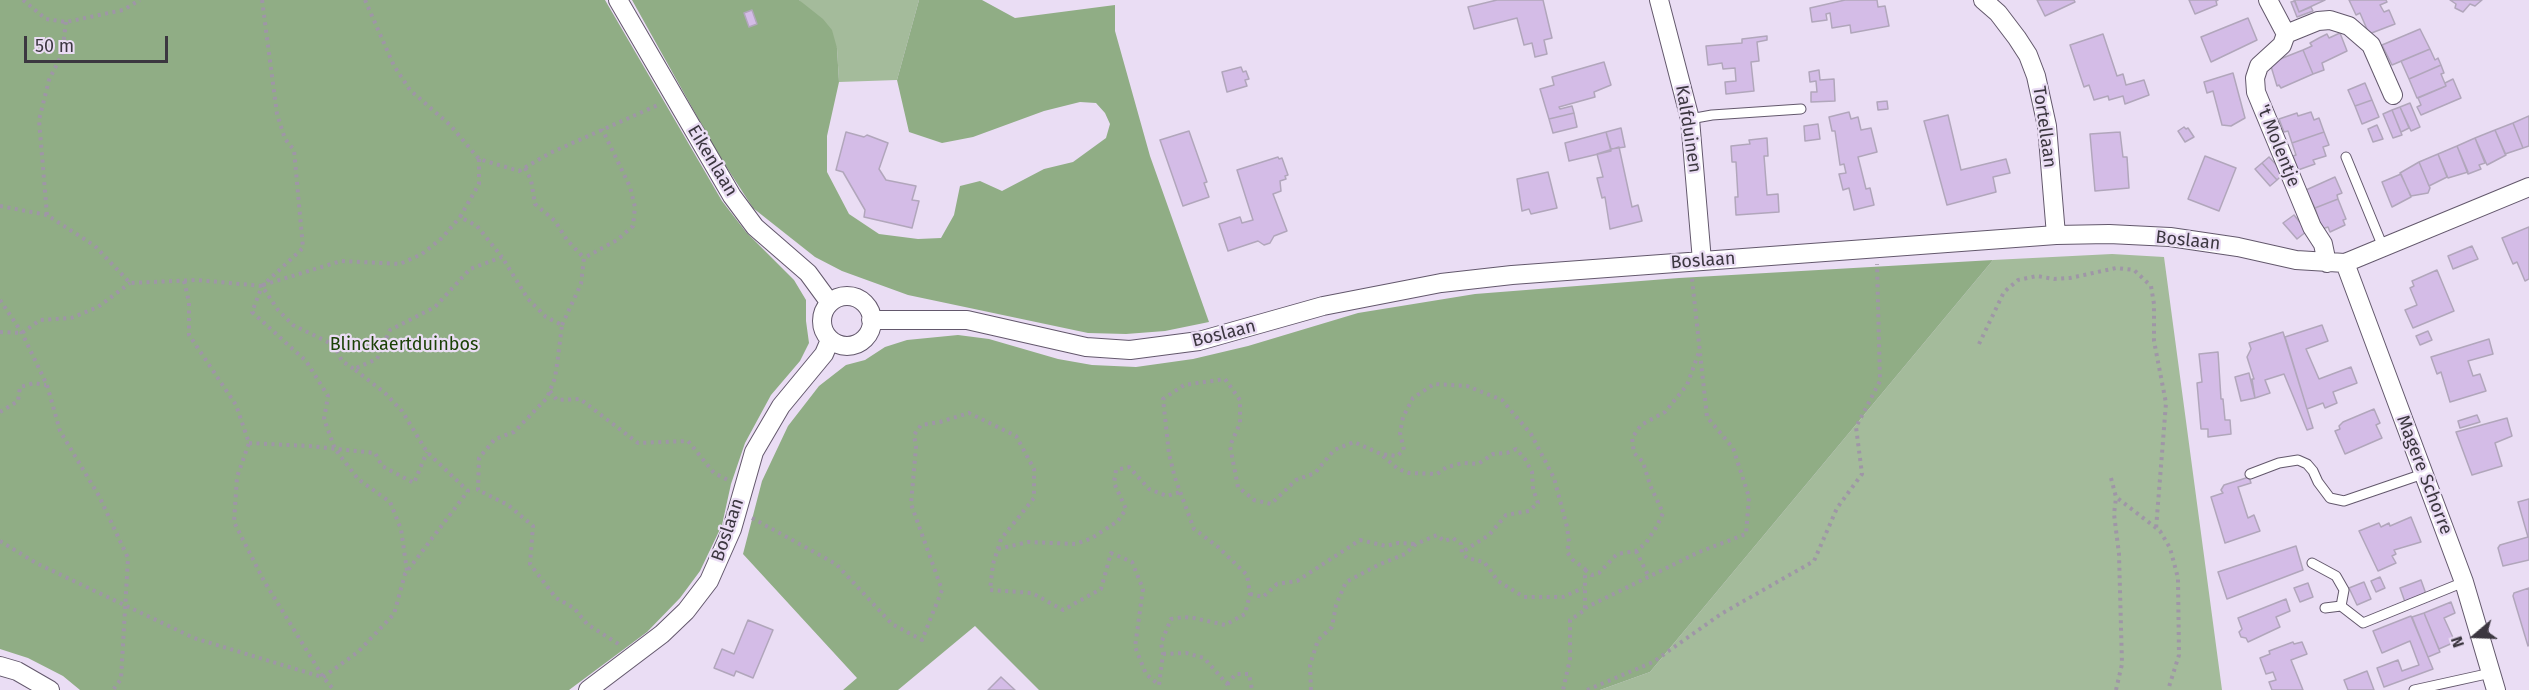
<!DOCTYPE html>
<style>
body{margin:0}
#map{position:relative;width:2529px;height:690px;overflow:hidden;background:#eaddf4;font-family:"Fira Sans",sans-serif}
canvas{display:block}
.north{position:absolute;left:2445px;top:606px;width:60px;height:60px;-webkit-text-stroke:4px #eaddf4;paint-order:stroke;rotate:251deg;font-size:16px;font-weight:700;line-height:24px;text-align:center;color:#3c3740}
.north::after{content:'';display:block;margin:auto;width:21px;height:27px;background:#3c3740;clip-path:polygon(50% 0,100% 100%,50% 72%,0 100%)}
.scale{position:absolute;left:24px;top:36px;width:144px;height:27px;box-sizing:border-box;border:3px solid #3c3740;border-top:0;padding-left:8px;font-size:18px;line-height:21px;white-space:nowrap;color:#3c3740;-webkit-text-stroke:4px #eaddf4;paint-order:stroke}
</style>
<div id="map">
<canvas width="2529" height="690"></canvas>
<div class="north">N</div>
<div class="scale">50 m</div>
</div>
<script>
const context = document.querySelector('canvas').getContext('2d');
context.lineJoin = 'round';
function paint(path, color) { context.fillStyle = color; context.fill(path, 'evenodd'); }
const shape = rows => new Path2D(rows.map(r => 'M' + r).join(''));
function trace(path, color, width, dash) { context.strokeStyle = color; context.lineWidth = width; context.lineCap = dash ? 'butt' : 'round'; context.setLineDash(dash || []); context.stroke(path); }
function drawText(font, color, halo, rows, align = 'center') {
  context.font = font + ' "Fira Sans",sans-serif'; context.lineWidth = 4.5; context.setLineDash([]); context.textBaseline = 'middle'; context.strokeStyle = halo; context.fillStyle = color; for (const [text, x, y, turn = 0] of rows) {
    context.save(); context.translate(x, y); context.rotate((+turn || 0) * Math.PI / 180); context.textAlign = isNaN(turn) ? turn : align; if (halo) context.strokeText(text, 0, 0); context.fillText(text, 0, 0); context.restore();
  }
}
paint(shape([
 [799,0,919,0,897,80,839,82,837,48],
 [2112,254,2164,257,2222,690,1600,690,1650,672,1993,260]
]), '#a4bb9b');
paint(shape([
 [0,0,605,0,722,201,746,232,794,280,806,300,806,321,809,343,800,361,771,395,745,443,731,484,722,525,700,571,680,598,647,632,569,690,80,690,63,676,28,658,0,649],
 [632,0,799,0,823,19,832,30,837,48,839,82,827,136,827,172,849,214,879,234,918,239,941,238,954,215,960,186,980,181,1002,191,1044,169,1073,162,1106,138,1110,124,1105,113,1096,103,1080,102,1044,111,973,137,942,143,909,132,897,80,919,0,982,0,1015,18,1115,5,1115,31,1150,156,1209,322,1165,331,1126,334,1088,333,908,295,842,271,815,257,753,208,718,154],
 [1993,260,1650,672,1600,690,1039,690,975,626,898,690,843,690,857,678,743,554,762,481,788,426,819,386,846,365,865,360,885,347,907,340,958,335,989,339,1058,359,1092,365,1136,367,1193,359,1248,346,1358,313,1475,294,1679,278]
]), '#90ad85');
const building = shape([
 [1497,0,1543,0,1552,38,1544,40,1547,54,1535,57,1532,43,1524,45,1517,18,1474,29,1468,7,1497,0],
 [1845,0,1877,0,1878,7,1885,6,1889,26,1851,33,1850,25,1832,28,1830,13,1826,14,1827,20,1812,22,1810,8,1845,0],
 [2037,0,2074,0,2075,2,2045,16,2037,0],
 [2189,0,2218,0,2216,1,2217,5,2195,14,2189,0],
 [2294,0,2325,0,2299,12,2294,0],
 [2349,0,2386,0,2387,2,2380,5,2384,12,2389,10,2395,24,2369,34,2360,13,2356,15,2349,0],
 [2450,0,2482,0,2475,6,2470,4,2463,12,2455,8,2456,4,2450,0],
 [2295,1,2299,12,2311,7,2313,11,2297,17,2291,2,2295,1],
 [752,10,757,24,749,27,744,13,752,10],
 [2248,18,2257,40,2211,62,2201,37,2248,18],
 [2420,29,2430,49,2392,65,2382,45,2420,29],
 [2340,33,2347,51,2322,63,2324,70,2313,74,2303,50,2312,46,2310,43,2319,38,2327,34,2329,38,2340,33],
 [2103,34,2117,76,2123,74,2126,85,2144,80,2149,95,2125,104,2123,96,2109,100,2108,96,2094,100,2089,85,2084,87,2070,45,2103,34],
 [1767,36,1767,40,1757,42,1759,61,1751,62,1754,91,1726,94,1725,82,1736,81,1735,68,1723,69,1722,63,1708,65,1706,46,1742,43,1742,39,1767,36],
 [2430,49,2435,60,2438,58,2441,65,2409,79,2401,61,2430,49],
 [2303,50,2313,74,2281,88,2279,85,2277,86,2270,63,2303,50],
 [1604,62,1611,85,1594,92,1595,97,1559,107,1560,109,1572,106,1574,113,1549,119,1540,89,1554,85,1552,77,1604,62],
 [2441,65,2444,73,2441,74,2446,86,2417,98,2409,79,2441,65],
 [1241,67,1243,72,1246,71,1249,79,1245,80,1247,86,1227,92,1222,72,1241,67],
 [1819,70,1820,80,1834,79,1835,101,1811,102,1811,92,1817,92,1816,81,1810,82,1809,72,1819,70],
 [2233,73,2245,118,2231,126,2222,125,2213,91,2207,93,2204,82,2233,73],
 [2453,79,2461,98,2421,115,2417,107,2421,105,2418,98,2446,86,2445,83,2453,79],
 [2365,83,2372,100,2355,106,2348,90,2365,83],
 [2372,100,2379,117,2362,124,2355,106,2372,100],
 [1887,101,1888,109,1878,110,1877,102,1887,101],
 [2410,103,2420,127,2411,131,2400,107,2410,103],
 [2400,107,2409,128,2401,132,2392,110,2400,107],
 [2392,110,2402,135,2393,138,2383,114,2392,110],
 [1849,112,1851,119,1858,117,1861,130,1871,128,1877,152,1858,157,1866,189,1870,188,1874,205,1854,210,1849,188,1843,190,1839,174,1846,173,1844,164,1840,165,1835,131,1832,131,1829,117,1849,112],
 [2311,112,2314,120,2319,118,2324,132,2292,143,2288,131,2284,132,2279,119,2297,113,2298,116,2311,112],
 [1574,113,1577,127,1553,133,1549,119,1574,113],
 [1948,115,1961,170,2006,159,2010,173,1993,177,1996,192,1947,205,1924,121,1948,115],
 [2529,116,2529,146,2523,148,2513,123,2529,116],
 [2513,123,2523,148,2505,154,2495,130,2513,123],
 [1818,124,1820,139,1805,141,1804,126,1818,124],
 [2377,125,2383,139,2373,142,2368,129,2377,125],
 [2184,127,2186,129,2188,128,2194,137,2185,142,2178,131,2184,127],
 [1621,128,1625,147,1611,149,1606,132,1621,128],
 [2495,130,2506,155,2487,165,2475,138,2495,130],
 [1189,131,1207,182,1204,183,1209,197,1183,206,1160,140,1189,131],
 [846,132,864,137,867,135,888,143,879,169,886,180,916,186,912,200,919,201,912,228,864,217,865,210,843,172,836,170,846,132],
 [1606,132,1611,151,1569,161,1565,143,1606,132],
 [2120,132,2123,157,2127,157,2129,188,2095,191,2090,134,2120,132],
 [2324,132,2329,145,2323,147,2326,156,2313,160,2315,164,2298,170,2293,156,2296,155,2292,143,2324,132],
 [1767,138,1768,156,1764,156,1767,195,1778,194,1779,212,1736,215,1735,197,1738,197,1736,162,1732,162,1731,146,1750,144,1749,140,1767,138],
 [2475,138,2485,163,2479,165,2481,169,2468,174,2457,146,2475,138],
 [2457,146,2468,172,2448,178,2438,154,2457,146],
 [1619,147,1632,207,1638,205,1642,221,1610,229,1605,197,1602,198,1597,178,1603,177,1597,154,1619,147],
 [2438,154,2447,177,2429,186,2419,162,2438,154],
 [2205,156,2236,168,2219,211,2188,199,2205,156],
 [1278,157,1279,159,1282,158,1288,175,1285,176,1286,179,1280,181,1281,191,1273,194,1287,231,1274,236,1270,243,1264,245,1258,241,1228,251,1219,224,1240,217,1242,223,1253,220,1237,170,1278,157],
 [2269,157,2284,173,2277,180,2262,163,2269,157],
 [2419,162,2430,188,2428,193,2411,196,2400,173,2419,162],
 [2262,163,2277,180,2270,186,2255,169,2262,163],
 [1548,172,1557,208,1531,214,1529,209,1522,211,1517,179,1548,172],
 [2401,174,2411,197,2392,207,2382,182,2401,174],
 [2335,177,2342,193,2337,195,2338,199,2315,208,2306,190,2335,177],
 [2338,199,2346,219,2343,220,2345,225,2330,232,2328,227,2322,229,2315,208,2338,199],
 [2294,215,2307,231,2297,239,2283,223,2294,215],
 [2529,227,2529,279,2525,281,2517,262,2513,264,2502,238,2529,227],
 [2472,246,2478,259,2453,269,2448,256,2472,246],
 [2437,270,2454,311,2413,328,2405,310,2417,305,2410,288,2414,286,2412,281,2437,270],
 [2322,325,2328,341,2306,349,2319,379,2351,367,2357,383,2333,392,2337,403,2325,408,2323,403,2307,409,2285,337,2322,325],
 [2428,331,2432,340,2420,345,2416,336,2428,331],
 [2283,332,2313,428,2307,430,2284,374,2265,380,2270,393,2255,398,2252,379,2254,379,2247,357,2251,349,2249,343,2283,332],
 [2489,339,2493,354,2468,361,2473,376,2480,374,2486,391,2450,402,2441,372,2437,374,2431,357,2489,339],
 [2218,352,2221,399,2223,399,2225,420,2230,420,2231,434,2208,437,2208,429,2201,429,2197,383,2202,382,2199,354,2218,352],
 [2249,373,2255,398,2241,401,2235,377,2249,373],
 [2374,409,2380,423,2376,425,2382,438,2345,454,2335,431,2340,429,2339,426,2343,422,2374,409],
 [2477,415,2480,422,2460,428,2458,421,2477,415],
 [2507,418,2512,436,2495,443,2502,466,2472,475,2456,432,2507,418],
 [2249,477,2251,483,2238,487,2248,518,2254,515,2260,531,2225,543,2211,497,2223,493,2221,490,2224,485,2249,477],
 [2529,499,2529,560,2503,566,2498,548,2500,545,2528,537,2518,502,2529,499],
 [2411,517,2421,542,2394,550,2396,554,2392,556,2396,563,2378,571,2359,531,2379,523,2381,527,2389,523,2390,526,2411,517],
 [2296,546,2303,570,2227,599,2218,572,2296,546],
 [2380,577,2385,588,2376,592,2371,581,2380,577],
 [2421,580,2426,594,2405,602,2400,588,2421,580],
 [2364,582,2371,599,2357,605,2349,588,2364,582],
 [2308,583,2313,597,2300,602,2294,588,2308,583],
 [2529,588,2529,645,2528,646,2513,596,2514,593,2529,588],
 [2286,599,2290,611,2276,617,2280,627,2248,642,2246,638,2241,637,2239,632,2242,629,2238,618,2286,599],
 [2451,602,2455,613,2444,618,2455,642,2439,649,2424,613,2451,602],
 [2424,613,2440,652,2428,657,2412,617,2424,613],
 [2411,616,2433,669,2384,687,2377,668,2398,660,2402,671,2419,665,2410,641,2382,653,2373,631,2411,616],
 [748,620,773,630,753,678,736,671,734,676,714,668,722,649,734,654,748,620],
 [2293,642,2294,644,2302,642,2307,654,2291,660,2303,690,2272,690,2269,682,2276,680,2273,672,2266,674,2260,658,2270,654,2269,651,2293,642],
 [2367,671,2374,690,2348,690,2344,680,2367,671],
 [1001,677,1015,690,988,690,1001,677]
]);
paint(building, '#d4bce7');
trace(building, '#b1a6bb', 1.5);
const service = shape([
 [1690,119,1712,115,1801,109],
 [2346,157,2383,247],
 [2250,474,2279,463,2298,460,2307,464,2313,471,2318,482,2330,498,2344,501,2423,474],
 [2312,563,2336,576,2344,590,2341,606],
 [2325,608,2341,606,2363,623,2464,582],
 [2414,690,2491,673]
]);
const minor = shape([
 [618,0,732,196,755,227,808,273,830,303],
 [1659,0,1690,119,1702,261],
 [1983,0,1998,13,2017,38,2028,55,2036,76,2047,126,2056,235],
 [2268,0,2286,34,2318,21,2330,20,2349,26,2371,45,2393,95],
 [2286,34,2282,45,2259,66,2255,78,2256,92,2312,227,2323,244,2327,263],
 [2345,263,2464,582,2496,690],
 '822 321a25 25 0 1 1 50 0a25 25 0 1 1-50 0Z',
 [871,320,967,320,1086,347,1130,350,1199,341,1323,306,1441,283,1512,275,2056,235,2109,234,2170,237,2238,247,2296,260,2345,263,2529,187],
 [0,666,17,671,50,690],
 [588,690,662,634,686,611,709,581,732,529,754,452,781,406,824,354,830,340]
]);
trace(service, '#63586c', 11);
trace(minor, '#63586c', 20);
trace(shape([
 [23,0,46,19,66,22,123,10,140,0],
 [262,0,277,114,285,139,294,150,303,248,262,286,252,312,306,361,328,396,324,419,335,449,358,479,390,502,401,529,407,571],
 [365,0,394,66,410,90,450,125,479,159,519,171,550,153,658,105],
 [479,159,479,184,460,217,477,226,502,257],
 [525,168,531,180,535,204,555,221,567,240,584,258],
 [0,206,47,215,95,246,130,283,197,280,262,286,278,310,293,325,334,345,342,361,354,369],
 [47,215,39,120,49,80,62,54,66,22],
 [184,281,189,302,189,335,236,405,249,443,237,477,234,522,264,581,323,677,334,690],
 [263,285,341,261,400,264,422,254,442,238,460,217],
 [0,300,22,333,47,385,60,431,99,496,128,558,121,679,113,690],
 [562,325,581,284,584,258,617,240,633,226,635,207,630,187,602,129],
 [0,332,22,333,40,320,71,318,98,307,130,283],
 [1979,344,2004,292,2018,280,2037,276,2054,279,2070,278,2116,268,2134,270,2151,286,2154,304,2154,341,2166,403,2156,529],
 [550,391,557,400,580,399,638,443,688,441,714,473,728,480],
 [0,412,18,401,20,387,34,383,46,385],
 [249,443,309,446,375,453,382,466,414,483,427,452],
 [1383,456,1398,469,1409,473,1437,474,1447,467,1463,463,1478,464,1493,454,1507,453,1516,449,1525,459,1532,472,1533,489,1538,503,1529,511,1506,515,1489,535,1462,552],
 [2111,478,2116,497,2160,531,2170,548,2178,578,2179,655,2168,690],
 [752,518,836,564,892,624,922,640,942,590,911,504,916,447,914,435,921,425,940,422,969,413,1016,436,1034,469,1034,498,1001,539,993,564,990,590,1032,593,1063,610,1101,589,1111,553,1132,562,1143,589,1135,647,1146,674,1159,685,1163,654,1161,643,1171,619,1183,617,1194,618,1225,625,1245,614,1250,594,1247,575,1217,546,1194,529,1175,478,1169,454,1163,399,1184,385,1225,379,1240,400,1240,423,1230,446,1238,487,1254,500,1271,504,1296,480,1315,473,1334,450,1354,442,1381,454,1397,456,1404,450,1400,433,1403,417,1413,398,1434,384,1467,386,1502,400,1531,434,1554,478,1567,527,1569,542,1567,552,1573,560,1585,569,1585,610,1570,620,1570,659,1563,690],
 [0,541,36,563,194,638,322,677],
 [998,549,1028,542,1076,544,1092,538,1118,521,1126,509,1114,483,1116,470,1129,467,1149,489,1167,496,1180,492],
 [1636,551,1649,577],
 [1585,570,1592,575,1599,573,1617,554,1636,551,1646,543,1657,526,1663,513,1650,485,1643,462,1634,453,1632,438,1641,425,1665,412,1687,385,1699,352],
 [1250,594,1263,597,1277,584,1297,581,1360,540,1386,546,1398,543,1416,544],
 [1585,608,1699,552,1746,534,1749,497,1733,448,1707,417,1692,279],
 [1163,654,1186,653,1204,658,1228,685,1227,690],
 [323,677,358,652,394,614,405,574,468,491,427,452,402,411,385,393,354,369,377,359,390,330,435,307,470,269,502,257,528,299,546,317,562,325,558,357,555,378,547,398,514,432,495,439,479,458,478,490,508,505,533,526,530,564,556,598,574,608,587,624,620,645],
 [1227,684,1236,674,1249,674,1252,690],
 [1311,690,1310,665,1318,640,1332,627,1336,605,1346,582,1378,565,1405,554,1416,544,1437,535,1444,541,1453,538,1461,544,1462,553,1467,558,1484,562,1498,581,1524,597,1563,597,1583,588],
 [1587,690,1653,662,1721,614,1814,561,1837,508,1862,474,1856,427,1880,381,1877,264],
 [2116,690,2122,664,2119,554,2114,514,2116,498]
]), '#9f96a7', 4, [3, 4.5]);
trace(service, '#fff', 9);
trace(minor, '#fff', 18);
drawText('18px', '#3c3740', '#eaddf4', [
 ["Tortellaan",2044,127,82],
 ["Kalfduinen",1688,129,81],
 ["'t Molentje",2278,146,68],
 ["Eikenlaan",712,161,59],
 ["Boslaan",2188,241,6],
 ["Boslaan",1703,261,-4],
 ["Boslaan",1224,334,-14],
 ["Magere Schorre",2424,475,69],
 ["Boslaan",728,530,-71]
]);
drawText('18px', '#1b4106', '#eaddf4', [
 ["Blinckaertduinbos",404,345]
]);
</script>
